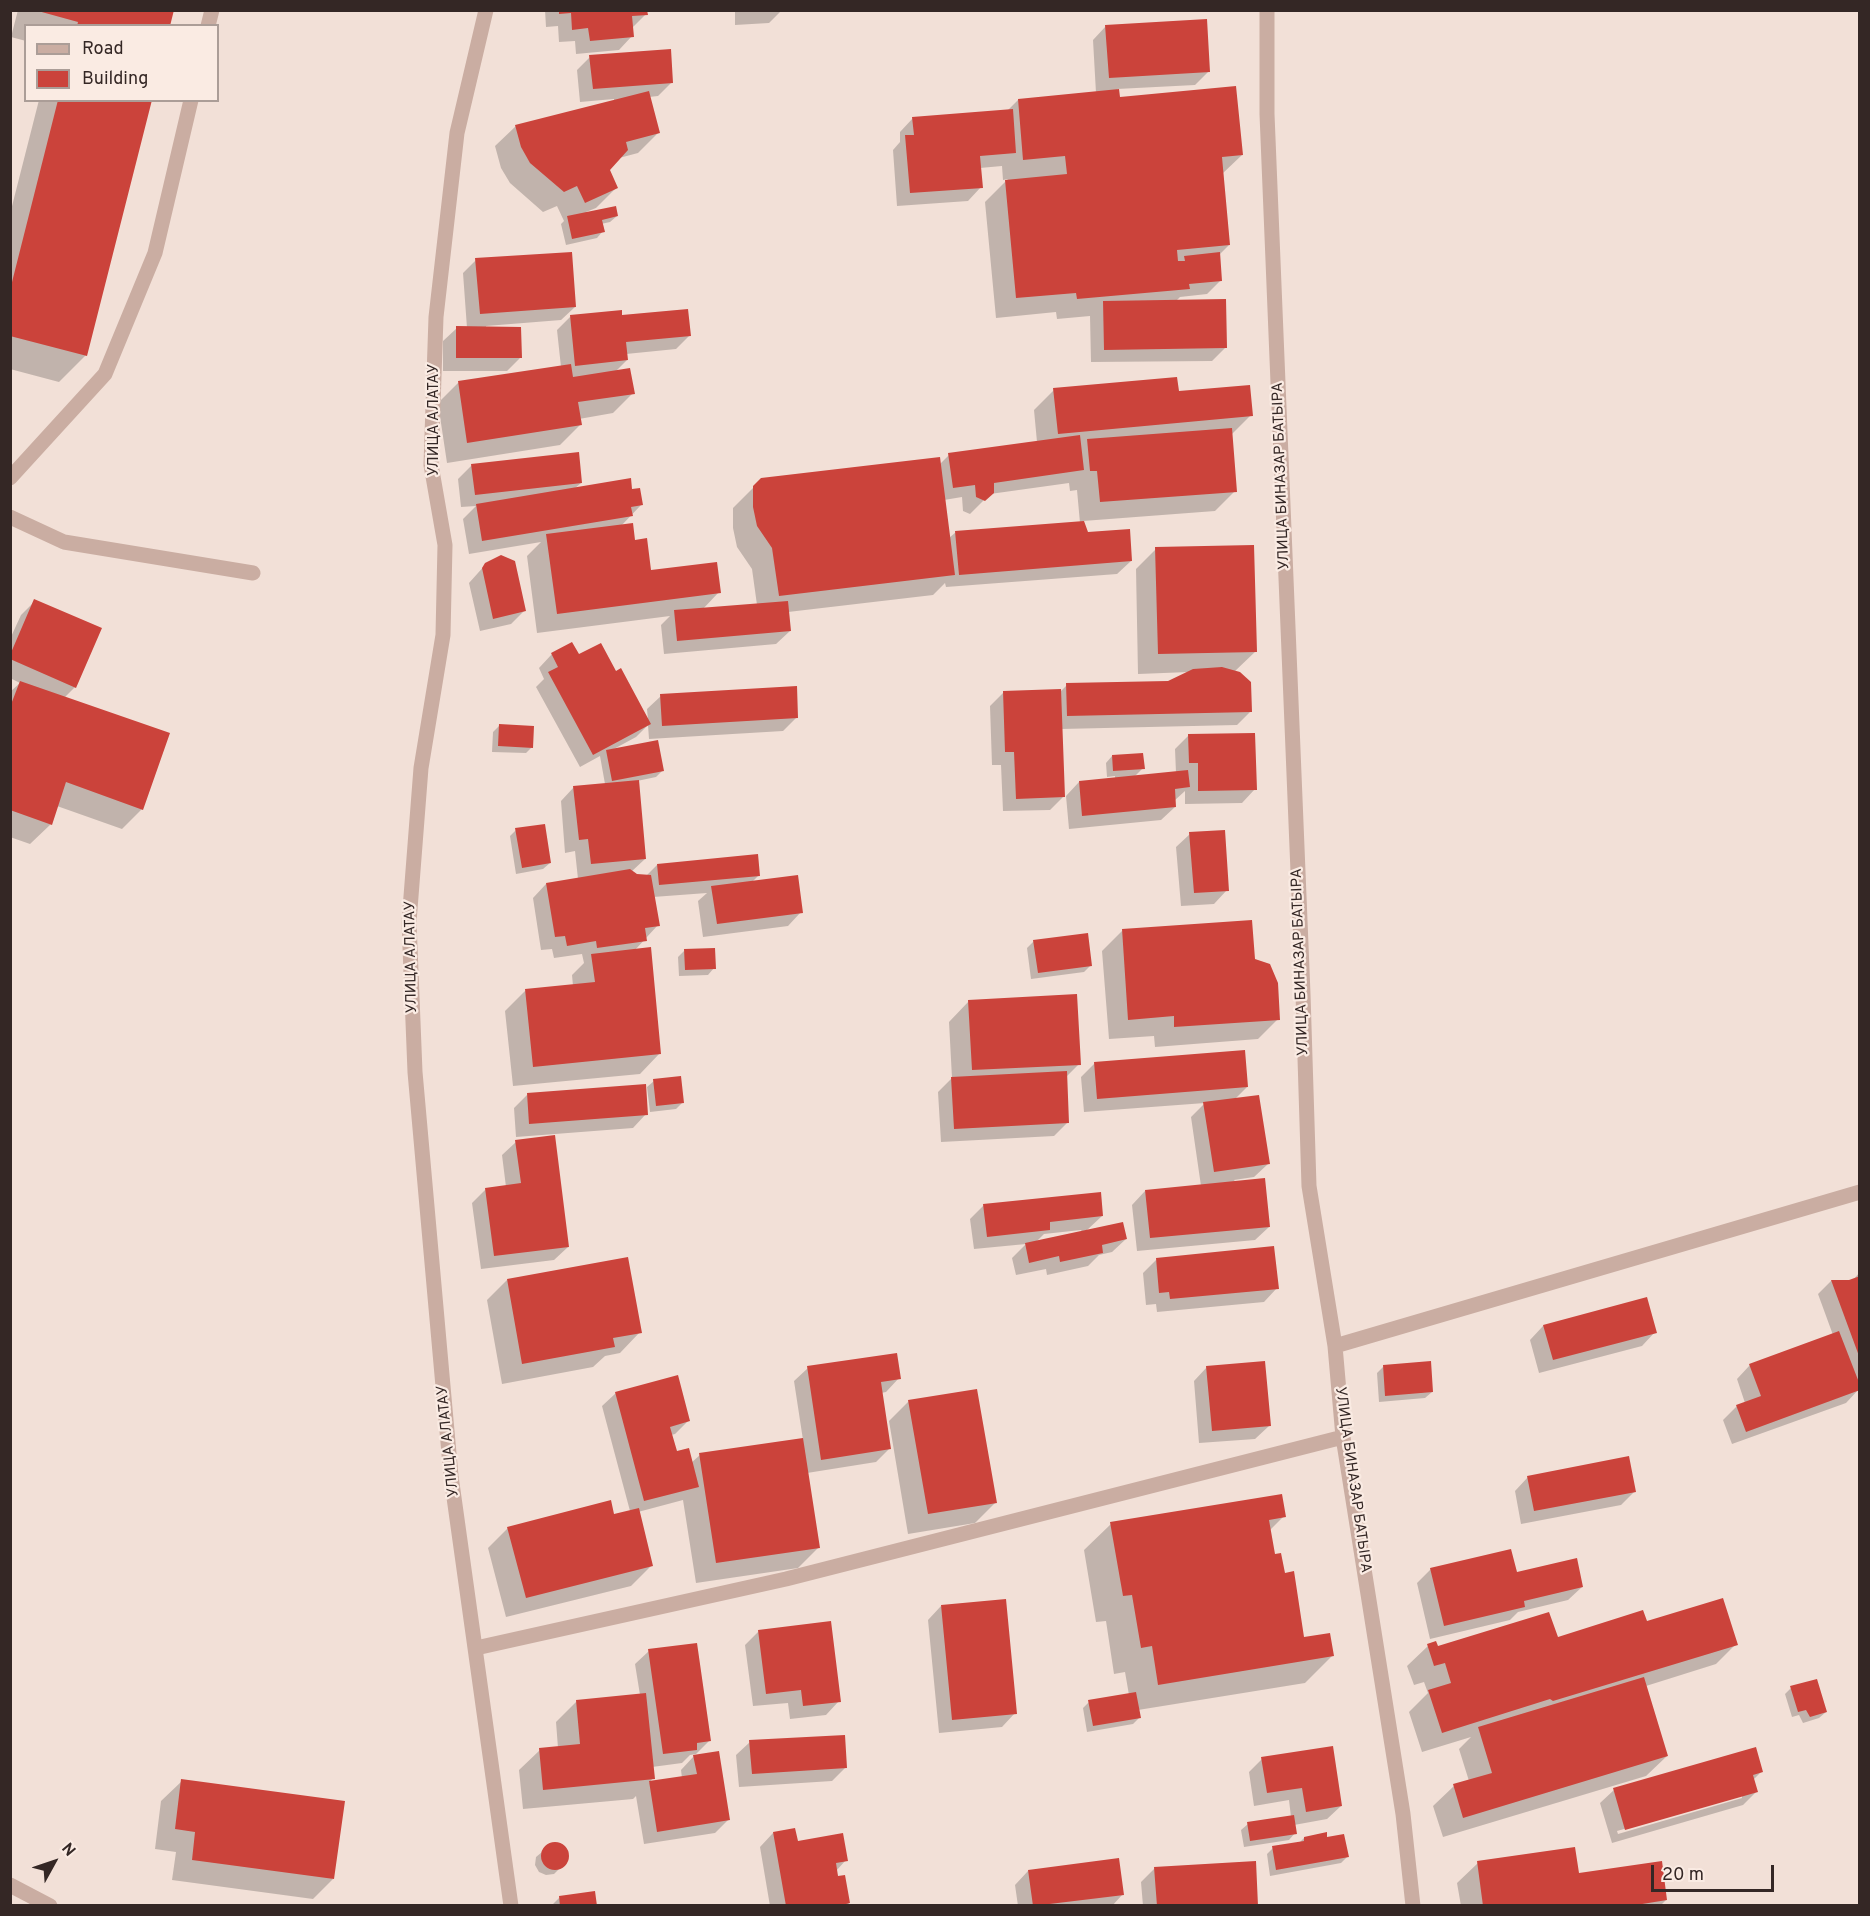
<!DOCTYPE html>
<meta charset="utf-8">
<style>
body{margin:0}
#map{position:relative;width:1870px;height:1916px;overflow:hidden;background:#f2e0d7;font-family:Overpass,sans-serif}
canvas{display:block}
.frame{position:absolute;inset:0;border:12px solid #342725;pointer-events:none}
.legend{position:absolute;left:24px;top:24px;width:195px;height:78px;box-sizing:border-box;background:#faebe3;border:2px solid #ab9d97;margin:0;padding:8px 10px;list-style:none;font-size:18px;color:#342725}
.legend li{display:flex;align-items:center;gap:12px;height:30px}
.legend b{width:30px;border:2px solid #ab9d97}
.north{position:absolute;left:24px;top:1832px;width:60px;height:60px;-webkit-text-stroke:4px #faebe3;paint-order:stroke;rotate:50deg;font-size:16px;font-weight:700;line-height:24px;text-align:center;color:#342725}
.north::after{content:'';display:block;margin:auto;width:21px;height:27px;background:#342725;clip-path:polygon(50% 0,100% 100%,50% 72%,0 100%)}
.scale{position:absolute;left:1651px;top:1865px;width:123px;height:27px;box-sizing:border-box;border:3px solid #342725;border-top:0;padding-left:8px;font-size:18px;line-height:21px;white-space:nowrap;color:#342725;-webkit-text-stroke:4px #faebe3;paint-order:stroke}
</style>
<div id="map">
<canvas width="1870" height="1916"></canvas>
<div class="frame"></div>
<ul class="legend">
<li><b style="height:8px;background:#caada2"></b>Road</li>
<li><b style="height:16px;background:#cb433b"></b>Building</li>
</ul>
<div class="north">N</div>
<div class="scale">20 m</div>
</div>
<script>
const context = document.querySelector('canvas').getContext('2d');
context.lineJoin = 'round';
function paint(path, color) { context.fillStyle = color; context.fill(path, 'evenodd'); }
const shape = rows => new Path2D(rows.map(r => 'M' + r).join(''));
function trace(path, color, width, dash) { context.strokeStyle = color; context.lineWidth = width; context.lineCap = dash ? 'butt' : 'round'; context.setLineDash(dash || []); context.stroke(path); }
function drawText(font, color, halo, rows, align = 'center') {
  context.font = font + ' Overpass,sans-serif'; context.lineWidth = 4.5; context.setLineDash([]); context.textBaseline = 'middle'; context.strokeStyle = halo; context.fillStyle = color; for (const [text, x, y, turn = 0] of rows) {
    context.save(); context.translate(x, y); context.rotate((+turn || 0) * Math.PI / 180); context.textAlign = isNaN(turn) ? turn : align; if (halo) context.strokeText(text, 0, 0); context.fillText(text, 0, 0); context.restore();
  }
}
paint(shape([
 [18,10,173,10,169,26,26,26,26,41,11,37],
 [545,10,646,10,646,14,632,28,632,36,619,50,576,54,575,41,559,42,558,26,546,27],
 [735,10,782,10,769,23,735,25],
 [1106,26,1209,71,1195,85,1117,89,1118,98,1242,155,1222,174,1229,245,1219,255,1221,280,1207,294,1180,297,1175,302,1226,347,1212,361,1091,362,1090,316,1057,319,1056,312,996,318,985,202,1008,179,1003,180,1002,166,980,168,981,187,968,201,897,206,893,150,900,142,900,132,913,118,1007,111,1018,100,1096,93,1093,40],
 [590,57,672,82,658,96,649,97,658,133,638,153,619,158,609,170,616,188,596,208,586,212,617,216,610,222,601,224,603,231,597,238,566,245,561,224,564,221,557,206,543,212,510,183,501,168,495,146,516,126,614,101,614,99,580,102,577,70],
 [39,100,150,100,86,355,59,382,10,369,10,214],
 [476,260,575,307,561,320,486,326,486,328,520,358,507,371,443,371,443,341,457,328,467,328,463,273],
 [571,316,620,317,690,335,676,349,626,354,627,360,615,372,633,393,613,413,579,419,580,425,560,445,447,463,438,403,458,383,561,367,557,330],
 [1054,390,1177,393,1251,415,1231,435,1235,491,1215,511,1083,521,1087,534,1131,561,1117,574,946,587,945,583,933,595,788,612,790,631,776,644,664,654,661,625,670,616,537,633,527,556,541,542,469,554,463,519,476,506,461,507,458,479,472,465,581,483,574,489,631,491,641,505,621,526,634,542,650,572,719,592,702,610,757,605,752,569,737,547,733,528,733,508,754,487,940,464,949,455,1037,442,1034,410],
 [1069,483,1070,491,1077,490,1080,523,956,532,949,538,944,500,962,497,963,511,970,514,990,494],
 [1156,549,1256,651,1234,672,1250,712,1237,725,1061,729,1063,797,1050,810,1003,811,1001,765,992,765,990,706,1003,693,1061,691,1067,685,1169,683,1189,672,1138,674,1136,569],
 [486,564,525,610,511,624,480,631,469,583],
 [35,601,75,687,64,698,142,809,122,829,57,806,51,824,30,844,10,837,10,692,20,683,10,678,10,639,21,615],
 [552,654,578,656,616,673,648,720,647,709,661,696,797,717,783,731,649,739,648,725,636,737,612,750,662,771,656,777,637,781,645,859,631,872,636,875,646,876,657,865,758,876,752,882,801,912,788,926,703,937,698,901,707,893,653,897,658,925,635,950,660,1053,640,1074,513,1086,505,1011,525,991,573,986,572,975,584,963,582,954,554,958,552,949,541,950,533,898,546,884,578,879,575,851,565,853,561,801,574,787,605,784,600,756,580,767,536,687,544,679,539,668],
 [499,726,532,747,526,753,492,752,493,732],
 [1189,735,1255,789,1242,803,1185,804,1185,791,1174,801,1175,807,1161,820,1069,829,1066,796,1079,782,1115,779,1115,776,1107,777,1106,763,1112,756,1143,768,1134,777,1176,773,1175,749],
 [516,830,550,863,543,869,516,874,510,836],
 [1190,834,1227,890,1214,904,1181,906,1176,847],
 [1122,931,1253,960,1278,1019,1258,1039,1155,1047,1154,1036,1109,1039,1102,951],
 [1034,941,1091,965,1084,972,1031,979,1027,948],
 [684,951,714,968,708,975,679,976,678,957],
 [969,1001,1079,1064,1065,1078,1068,1122,1054,1136,941,1142,938,1092,952,1078,949,1022],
 [1095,1063,1247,1087,1234,1100,1268,1164,1254,1177,1234,1180,1269,1227,1255,1240,1137,1251,1132,1205,1145,1191,1201,1186,1191,1117,1205,1103,1084,1112,1081,1077],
 [654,1081,682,1103,676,1109,650,1112,647,1087],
 [527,1095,646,1114,633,1128,516,1137,514,1108],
 [516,1142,568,1247,554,1260,481,1269,472,1203,486,1189,506,1187,502,1155],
 [984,1205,1102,1216,1086,1231,1126,1239,1112,1252,1099,1255,1088,1266,1047,1275,1046,1269,1016,1275,1012,1258,1026,1244,974,1249,970,1219],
 [1081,1230,1082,1232,1036,1242,1044,1234],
 [1156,1260,1277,1288,1264,1302,1157,1312,1156,1304,1146,1305,1143,1273],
 [1860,1272,1860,1383,1857,1384,1859,1389,1846,1403,1732,1444,1723,1420,1737,1406,1745,1403,1737,1379,1750,1365,1833,1335,1818,1294,1831,1281,1853,1280],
 [507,1280,640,1332,620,1353,605,1356,593,1367,502,1384,487,1300],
 [1543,1326,1655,1332,1642,1346,1539,1373,1530,1340],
 [1207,1367,1269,1426,1255,1439,1199,1443,1194,1381],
 [1383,1367,1432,1392,1425,1398,1379,1402,1377,1373],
 [808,1368,899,1378,886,1392,881,1393,889,1449,876,1462,807,1473,819,1547,798,1568,696,1583,683,1500,638,1512,652,1565,631,1586,506,1617,488,1548,508,1528,613,1515,630,1511,602,1406,616,1393,689,1420,675,1434,671,1435,676,1453,691,1463,700,1455,803,1440,794,1381],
 [909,1401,995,1503,975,1523,908,1534,889,1421],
 [1528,1477,1634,1492,1621,1505,1521,1524,1515,1491],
 [1284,1516,1269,1531,1273,1556,1303,1639,1332,1656,1305,1683,1138,1710,1139,1718,1133,1724,1087,1732,1083,1708,1089,1702,1129,1695,1125,1672,1114,1674,1106,1621,1096,1622,1084,1550,1111,1524],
 [1431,1569,1515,1574,1582,1587,1568,1600,1518,1612,1510,1620,1430,1639,1417,1583],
 [941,1606,1015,1713,1002,1727,939,1733,928,1620],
 [1646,1623,1736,1644,1716,1664,1646,1686,1667,1756,1646,1776,1443,1837,1433,1806,1454,1786,1469,1781,1459,1749,1471,1737,1422,1752,1409,1712,1428,1693,1424,1682,1414,1685,1407,1666,1428,1646,1437,1648,1557,1639],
 [759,1631,839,1701,826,1715,790,1719,788,1703,753,1706,745,1645],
 [649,1651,709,1741,696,1754,690,1755,682,1763,652,1767,653,1778,649,1783,682,1778,681,1770,694,1756,729,1819,715,1833,644,1844,636,1796,633,1799,523,1809,519,1770,540,1750,558,1748,556,1722,577,1701,640,1695,635,1664],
 [1791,1688,1826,1712,1819,1718,1803,1723,1799,1715,1792,1717,1785,1694],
 [750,1742,845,1768,832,1781,739,1787,736,1755],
 [1262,1759,1341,1806,1327,1819,1294,1825,1295,1833,1289,1840,1244,1847,1241,1830,1248,1824,1291,1817,1289,1800,1254,1806,1249,1772],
 [1762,1771,1753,1780,1756,1792,1743,1805,1612,1843,1600,1803,1614,1790],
 [1742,1795,1742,1798,1618,1834,1617,1831],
 [182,1781,333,1879,313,1899,172,1880,176,1852,155,1849,161,1801],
 [773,1833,846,1860,836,1871,849,1903,846,1906,770,1906,760,1847],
 [1304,1838,1326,1839,1347,1857,1341,1863,1270,1876,1267,1854,1273,1848,1299,1843],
 [553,1843,564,1848,567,1856,564,1864,554,1874,546,1875,539,1872,535,1865,536,1857],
 [1478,1863,1578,1875,1666,1900,1660,1906,1461,1906,1457,1883],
 [1155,1868,1257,1906,1143,1906,1141,1882],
 [1028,1871,1122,1895,1112,1906,1018,1906,1015,1885],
 [560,1897,596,1906,551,1906]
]), '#0003');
paint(shape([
 [174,10,170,26,77,26,78,22,38,11],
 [559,10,647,10,648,15,632,16,634,37,590,41,588,28,572,30,571,13,559,14],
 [1207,19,1210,72,1109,78,1105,25],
 [671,49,673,83,593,89,589,55],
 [1236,86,1243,155,1222,157,1230,245,1177,250,1178,261,1185,261,1184,256,1220,252,1222,281,1189,284,1190,289,1077,299,1076,293,1016,298,1005,180,1067,174,1065,156,1023,160,1018,99,1119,89,1120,97],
 [649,91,660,133,626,142,628,150,610,170,618,188,585,203,577,186,564,192,530,163,521,147,515,125],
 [58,100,152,100,87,356,10,336,10,290],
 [1013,109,1016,153,980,156,983,188,910,193,905,135,914,135,912,117],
 [616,206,618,216,602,220,605,232,572,239,567,216],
 [572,252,576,307,480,314,475,258],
 [1226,299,1227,348,1104,350,1103,301],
 [688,309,691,336,626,342,628,360,575,366,570,315,622,310,622,315],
 [456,326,521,327,522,358,456,358],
 [571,364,573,377,630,368,635,394,578,402,582,425,467,443,458,381],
 [1177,377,1179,391,1250,385,1253,416,1058,434,1053,388],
 [1232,428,1237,492,1100,502,1097,471,1090,471,1087,439],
 [1080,435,1084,470,994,483,994,493,985,501,976,497,975,485,953,488,948,453],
 [579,452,582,483,475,495,471,464],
 [940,457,955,575,779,596,772,548,757,526,753,507,753,486,761,478],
 [631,478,632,489,640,488,643,505,631,507,633,516,482,541,476,504],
 [1084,521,1088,532,1130,529,1132,561,959,575,955,531],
 [633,523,635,540,647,538,651,570,717,562,721,593,557,614,546,534],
 [1254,545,1257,652,1158,654,1155,547],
 [501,555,515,561,526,611,493,619,482,568,485,563],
 [34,599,102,628,76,688,10,659,10,655],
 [788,601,791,631,677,641,674,610],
 [572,642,579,654,601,643,616,671,621,668,651,724,593,755,548,672,558,667,551,653],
 [1222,667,1240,672,1251,682,1252,712,1067,716,1066,683,1168,681,1193,669],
 [20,681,170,733,143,810,66,782,52,825,10,810,10,707],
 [797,686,798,718,662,726,660,694],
 [1061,689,1065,797,1016,799,1014,752,1005,752,1003,691],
 [499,724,534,726,533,748,498,746],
 [1255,733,1257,790,1198,791,1198,763,1189,763,1188,734],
 [658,740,664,771,612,781,606,750],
 [1143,753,1145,769,1113,771,1112,755],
 [1188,770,1190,787,1175,789,1176,807,1082,816,1079,781],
 [639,780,646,859,591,864,588,839,579,840,573,786],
 [545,824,551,863,522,868,515,828],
 [1225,830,1229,891,1194,893,1189,832],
 [758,854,760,876,659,885,657,864],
 [630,869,637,874,651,875,660,926,645,928,647,941,597,948,596,941,567,946,565,936,555,937,546,883],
 [798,875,803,913,717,924,711,886],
 [1252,920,1255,959,1270,964,1278,983,1280,1020,1174,1027,1174,1016,1128,1020,1122,929],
 [1088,933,1092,966,1038,973,1033,940],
 [651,947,661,1054,533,1067,525,989,595,982,591,954],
 [715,948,716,969,685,970,684,949],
 [1077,994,1081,1065,972,1070,968,1000],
 [1245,1050,1248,1087,1097,1099,1094,1062],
 [1067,1071,1069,1123,954,1129,951,1077],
 [681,1076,684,1103,656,1106,653,1079],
 [646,1084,648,1115,529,1124,527,1093],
 [1259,1095,1270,1164,1214,1172,1203,1102],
 [555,1135,569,1247,494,1256,485,1188,521,1183,515,1140],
 [1265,1178,1270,1227,1150,1238,1145,1190],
 [1101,1192,1103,1216,1050,1222,1050,1230,987,1237,983,1204],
 [1123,1222,1127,1239,1102,1245,1103,1253,1060,1262,1059,1256,1029,1263,1025,1243],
 [1274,1246,1279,1289,1170,1299,1169,1292,1159,1293,1156,1258],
 [628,1257,642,1333,613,1338,615,1347,522,1364,507,1279],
 [1860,1276,1860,1356,1859,1356,1831,1280,1849,1280],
 [1647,1297,1657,1333,1553,1360,1543,1325],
 [1839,1331,1860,1385,1860,1390,1746,1432,1736,1405,1761,1396,1749,1364],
 [897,1353,901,1379,881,1382,891,1449,821,1460,807,1366],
 [1265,1361,1271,1426,1212,1431,1206,1366],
 [1431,1361,1433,1392,1385,1396,1383,1365],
 [678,1375,690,1421,670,1427,677,1451,689,1448,699,1487,644,1501,615,1392],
 [977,1389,997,1503,928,1514,908,1400],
 [803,1438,820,1548,716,1563,699,1453],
 [1629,1456,1636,1492,1534,1511,1527,1476],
 [1282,1494,1286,1517,1269,1520,1275,1554,1281,1553,1285,1573,1294,1571,1304,1637,1330,1633,1334,1656,1158,1685,1152,1646,1141,1648,1132,1595,1123,1596,1110,1522],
 [611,1500,614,1514,639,1508,653,1566,526,1598,507,1527],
 [1511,1549,1517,1572,1577,1558,1583,1587,1524,1601,1525,1607,1444,1626,1430,1568],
 [1723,1598,1738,1645,1553,1701,1550,1699,1442,1733,1428,1690,1451,1683,1445,1663,1434,1666,1427,1644,1436,1641,1438,1646,1549,1612,1558,1637,1643,1610,1647,1621],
 [1006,1599,1017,1714,952,1720,941,1605],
 [831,1621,841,1702,803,1706,801,1690,766,1694,758,1630],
 [697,1643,711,1741,697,1743,697,1750,663,1754,648,1649],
 [1644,1677,1668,1756,1463,1818,1453,1784,1492,1773,1478,1727],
 [1817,1679,1827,1712,1810,1717,1806,1710,1798,1712,1790,1686],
 [1136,1692,1141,1718,1093,1726,1088,1700],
 [646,1693,655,1779,543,1790,539,1748,580,1744,576,1700],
 [845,1735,847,1768,752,1774,749,1740],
 [1333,1746,1342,1806,1306,1812,1302,1788,1267,1793,1261,1757],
 [1756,1747,1763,1772,1753,1775,1758,1792,1625,1830,1613,1788],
 [719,1751,730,1820,657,1832,649,1781,697,1774,693,1755],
 [181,1779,345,1801,334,1879,192,1860,195,1832,175,1829],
 [1294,1815,1297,1834,1250,1841,1247,1822],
 [795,1828,798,1841,843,1833,848,1861,836,1863,838,1876,845,1875,850,1903,838,1906,786,1906,773,1832],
 [1327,1832,1327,1837,1344,1834,1349,1857,1276,1870,1272,1846,1304,1841,1304,1837],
 '541 1856a14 14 0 1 1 28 0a14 14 0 1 1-28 0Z',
 [1575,1847,1579,1873,1662,1861,1667,1900,1630,1906,1483,1906,1477,1861],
 [1119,1858,1124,1895,1033,1906,1028,1870],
 [1256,1861,1258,1906,1157,1906,1154,1867],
 [595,1891,597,1906,560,1906,559,1896]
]), '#cb433b');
trace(shape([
 [208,26,212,10],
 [10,478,105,374,155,253,191,100],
 [10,517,64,542,253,573],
 [10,1885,50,1906]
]), '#caada2', 15);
trace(shape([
 [486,10,457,133,436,317,431,465,445,545,443,635,421,768,409,922,415,1072,451,1476,511,1906],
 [1267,10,1267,114,1303,994,1309,1186,1335,1346,1343,1437,1403,1814,1413,1906],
 [1335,1346,1860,1192],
 [476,1648,786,1579,1343,1437]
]), '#caada2', 15);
drawText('15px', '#342725', '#faebe3', [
 ["УЛИЦА АЛАТАУ",435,420,-90],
 ["УЛИЦА БИНАЗАР БАТЫРА",1282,476,-92],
 ["УЛИЦА АЛАТАУ",412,957,-91],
 ["УЛИЦА БИНАЗАР БАТЫРА",1301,962,-92],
 ["УЛИЦА АЛАТАУ",449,1441,-96],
 ["УЛИЦА БИНАЗАР БАТЫРА",1352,1480,82]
]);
</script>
